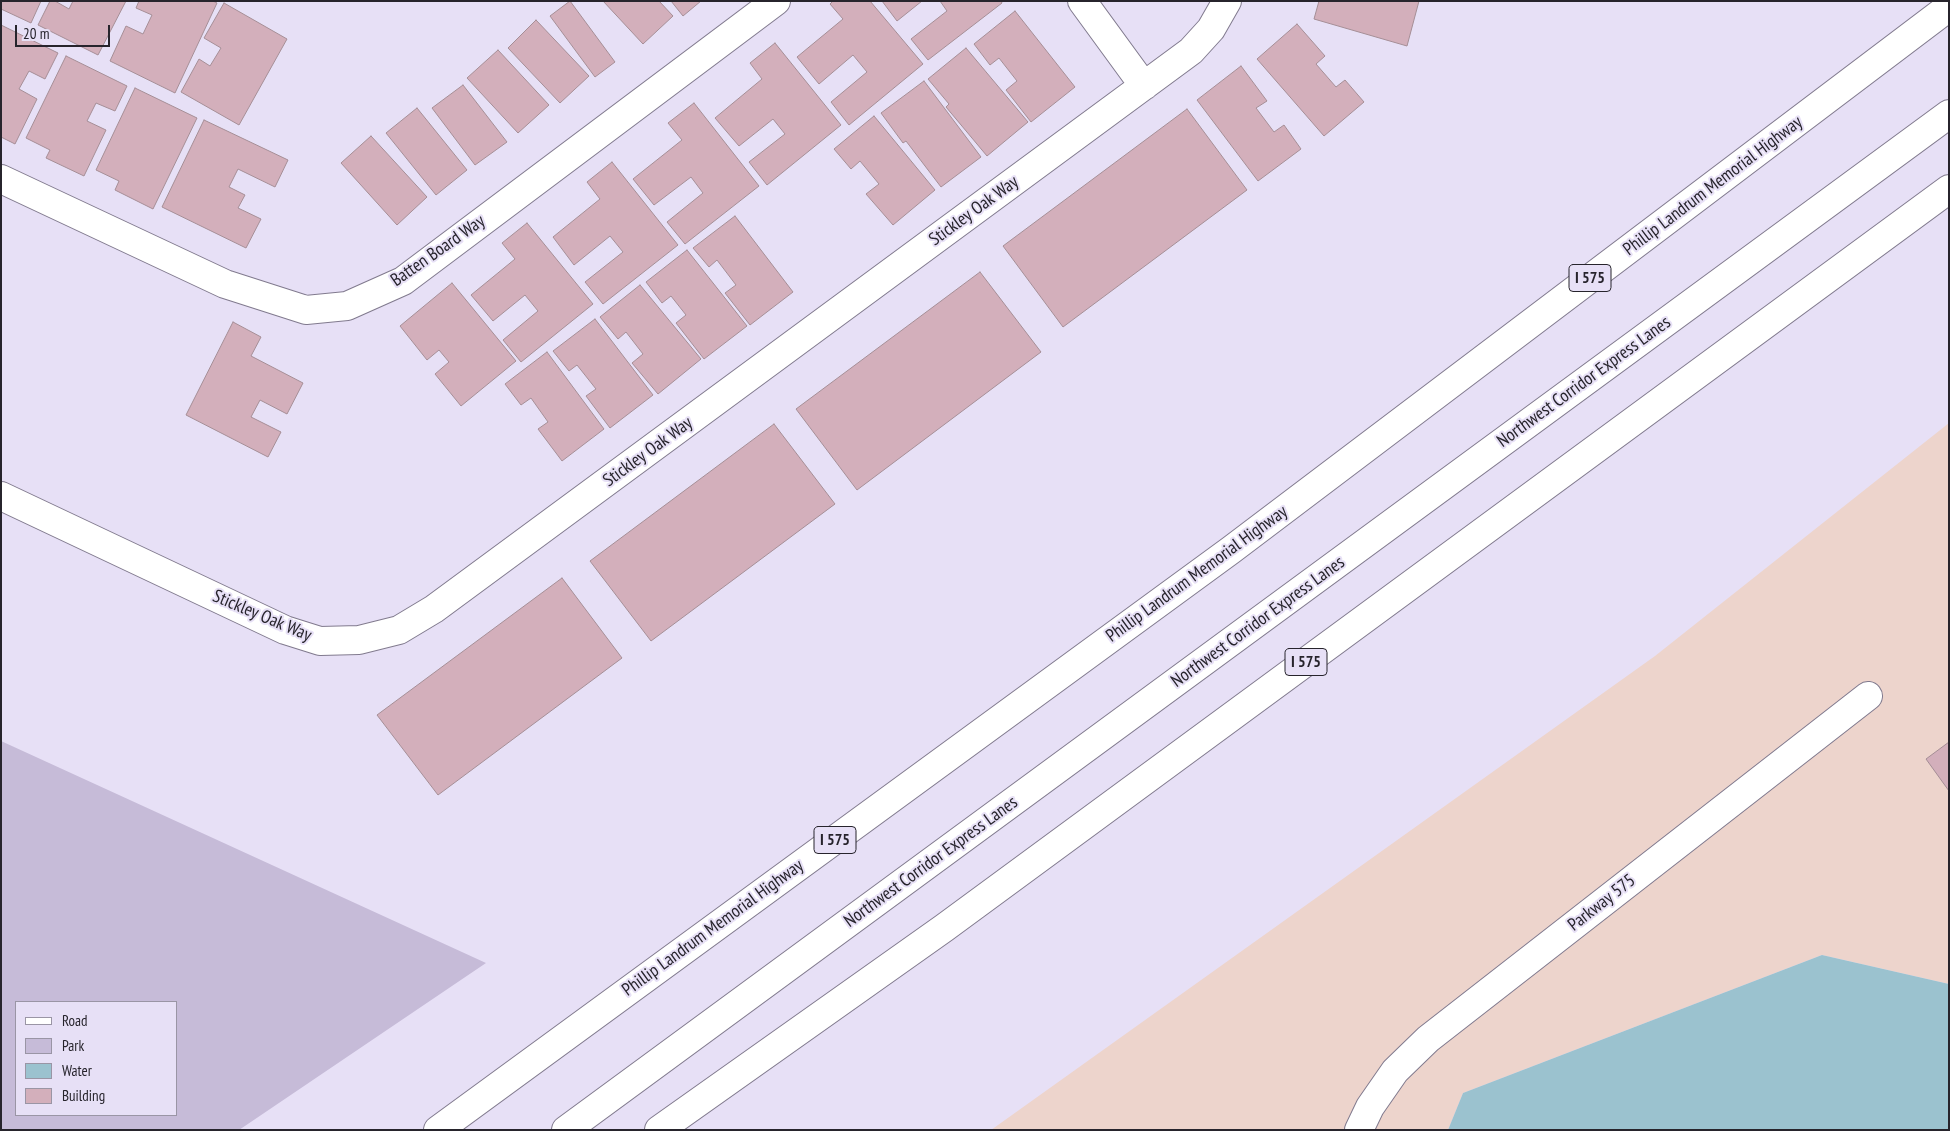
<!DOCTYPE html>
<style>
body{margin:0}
#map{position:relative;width:1950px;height:1131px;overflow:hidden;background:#e7e0f6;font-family:"PT Sans Narrow",sans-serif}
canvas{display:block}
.frame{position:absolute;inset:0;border:2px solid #27242c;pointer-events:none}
.legend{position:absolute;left:15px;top:1001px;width:162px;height:115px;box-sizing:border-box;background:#e7e0f6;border:1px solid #9a95a5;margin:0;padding:6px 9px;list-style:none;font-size:15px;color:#27242c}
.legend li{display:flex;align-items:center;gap:10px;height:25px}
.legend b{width:25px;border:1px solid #9a95a5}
.scale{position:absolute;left:15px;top:25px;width:95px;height:22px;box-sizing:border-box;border:2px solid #27242c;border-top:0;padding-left:6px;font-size:15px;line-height:18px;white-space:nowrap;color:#27242c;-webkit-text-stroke:4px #e7e0f6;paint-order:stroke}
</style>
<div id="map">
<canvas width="1950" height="1131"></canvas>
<div class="frame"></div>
<ul class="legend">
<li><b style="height:6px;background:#fff"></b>Road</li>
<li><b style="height:14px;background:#c6bbd8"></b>Park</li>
<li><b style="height:14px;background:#9bc2cf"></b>Water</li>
<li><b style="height:14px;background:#d3afbb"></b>Building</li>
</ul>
<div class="scale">20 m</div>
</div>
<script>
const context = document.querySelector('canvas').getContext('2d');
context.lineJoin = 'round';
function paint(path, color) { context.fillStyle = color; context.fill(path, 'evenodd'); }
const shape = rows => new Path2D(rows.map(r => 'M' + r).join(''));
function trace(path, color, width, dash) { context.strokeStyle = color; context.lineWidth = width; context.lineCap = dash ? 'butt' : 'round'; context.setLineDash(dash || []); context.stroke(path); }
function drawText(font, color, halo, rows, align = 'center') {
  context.font = font + ' "PT Sans Narrow",sans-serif'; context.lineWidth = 4; context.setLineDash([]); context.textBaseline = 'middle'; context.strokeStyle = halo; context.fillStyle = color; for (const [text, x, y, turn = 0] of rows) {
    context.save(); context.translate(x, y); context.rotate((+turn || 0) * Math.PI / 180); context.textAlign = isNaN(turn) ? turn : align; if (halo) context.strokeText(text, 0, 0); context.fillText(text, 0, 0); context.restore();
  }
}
paint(shape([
 [1949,423,1949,984,1822,955,1463,1093,1448,1130,991,1130,1655,656]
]), '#edd4cc');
paint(shape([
 [1,741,486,963,239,1130,1,1130],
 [16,1002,176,1002,176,1115,16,1115]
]), '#c6bbd8');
paint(shape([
 [1822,955,1949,984,1949,1130,1448,1130,1463,1093]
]), '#9bc2cf');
const building = shape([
 [1,1,41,1,31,23,1,9,1,1],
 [50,1,55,1,69,9,73,1,126,1,98,55,38,25,50,1],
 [139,1,213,1,217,3,175,93,110,61,126,26,143,34,152,15,136,8,139,1],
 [570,1,615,62,595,77,550,16,570,1],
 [603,1,659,1,673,16,643,44,603,1],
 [671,1,701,1,683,16,671,1],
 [833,1,870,1,923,64,849,125,831,102,867,72,853,55,819,84,797,57,843,19,830,4,833,1],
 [882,1,922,1,897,21,882,1],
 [940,1,1001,1,1002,3,928,60,911,39,947,11,940,1],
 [1319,1,1419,1,1407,46,1314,19,1319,1],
 [224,3,287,39,239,125,181,92,199,59,210,66,221,48,204,38,224,3],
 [1015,11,1075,87,1031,122,1006,90,1017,81,999,58,990,65,974,44,1015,11],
 [536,20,589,76,560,103,508,48,536,20],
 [1297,24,1325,56,1316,64,1336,87,1345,80,1364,102,1324,136,1257,59,1297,24],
 [1,25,58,53,45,79,29,71,19,89,37,99,15,144,1,137,1,25],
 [775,43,841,125,767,185,749,162,785,134,773,119,739,146,715,118,762,79,750,63,775,43],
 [966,48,1028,122,987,156,946,107,949,104,928,79,966,48],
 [498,50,549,105,518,133,467,78,498,50],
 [66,56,127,86,115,111,96,103,87,121,106,130,84,176,46,158,50,150,26,138,66,56],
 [1241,66,1267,101,1256,108,1274,132,1284,125,1301,149,1258,181,1197,100,1241,66],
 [924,81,981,157,941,187,906,141,903,143,881,113,924,81],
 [463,85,507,142,475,165,432,108,463,85],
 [135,88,197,118,153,209,115,190,119,181,96,170,135,88],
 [694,103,759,186,685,244,667,222,703,193,691,177,654,205,633,179,682,140,668,123,694,103],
 [417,108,467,170,436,195,386,133,417,108],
 [1187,109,1247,190,1063,327,1003,246,1187,109],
 [874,116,935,190,893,225,866,194,879,184,860,161,851,169,834,149,874,116],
 [204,120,288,160,275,187,238,169,229,187,245,195,238,208,261,219,246,248,162,207,204,120],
 [371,136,427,197,397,225,341,163,371,136],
 [612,162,678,245,603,304,585,282,623,252,610,236,574,265,553,237,600,199,587,182,612,162],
 [735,216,793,292,750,325,725,293,736,285,717,260,709,267,693,248,735,216],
 [527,223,593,304,521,362,503,340,538,311,525,295,493,321,471,295,515,259,502,243,527,223],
 [687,250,747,326,704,359,676,323,686,315,671,296,662,303,646,282,687,250],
 [980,272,1041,352,857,490,796,409,980,272],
 [452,283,516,361,461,406,435,374,449,362,439,350,427,360,400,326,452,283],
 [640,285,701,359,658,394,632,363,643,354,626,332,618,339,600,317,640,285],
 [595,319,653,395,610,428,586,396,596,389,577,365,569,371,553,351,595,319],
 [233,322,261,337,251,356,303,383,287,414,260,400,251,417,281,432,268,457,186,415,233,322],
 [547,352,604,429,562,461,538,429,548,422,531,398,521,405,505,384,547,352],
 [774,424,835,504,651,641,590,561,774,424],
 [562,578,622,658,438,795,377,715,562,578],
 [1949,742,1949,791,1926,759,1949,742]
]);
paint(building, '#d3afbb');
trace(building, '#a58e96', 1);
const street = shape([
 [1082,1,1144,86],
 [1,179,225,284,306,310,347,306,403,281,776,1],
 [1,496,285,630,320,641,359,640,399,630,434,609,1191,51,1211,29,1227,1],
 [1359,1130,1370,1107,1395,1071,1428,1039,1868,696]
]);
const highway = shape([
 [438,1130,1231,550,1949,7],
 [566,1130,1949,114],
 [659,1130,944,928,1949,189]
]);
trace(street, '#817a8e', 30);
trace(highway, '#817a8e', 30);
trace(street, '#fff', 28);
trace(highway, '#fff', 28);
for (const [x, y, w] of [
 [1590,278,42],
 [1306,662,42],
 [835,840,42]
]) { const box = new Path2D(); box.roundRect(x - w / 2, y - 13.5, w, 27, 4); context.fillStyle = '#e7e0f6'; context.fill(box); trace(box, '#27242c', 1); }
drawText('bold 16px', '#27242c', null, [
 ["I 575",1590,278],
 ["I 575",1306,662],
 ["I 575",835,840]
]);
drawText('18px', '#27242c', '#e7e0f6', [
 ["Phillip Landrum Memorial Highway",1713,186,-37],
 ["Stickley Oak Way",974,211,-36],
 ["Batten Board Way",438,251,-35],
 ["Northwest Corridor Express Lanes",1584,382,-36],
 ["Stickley Oak Way",648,452,-36],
 ["Phillip Landrum Memorial Highway",1197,574,-36],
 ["Stickley Oak Way",262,616,23],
 ["Northwest Corridor Express Lanes",1258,622,-36],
 ["Northwest Corridor Express Lanes",931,862,-36],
 ["Parkway 575",1602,903,-38],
 ["Phillip Landrum Memorial Highway",713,928,-36]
]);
</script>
